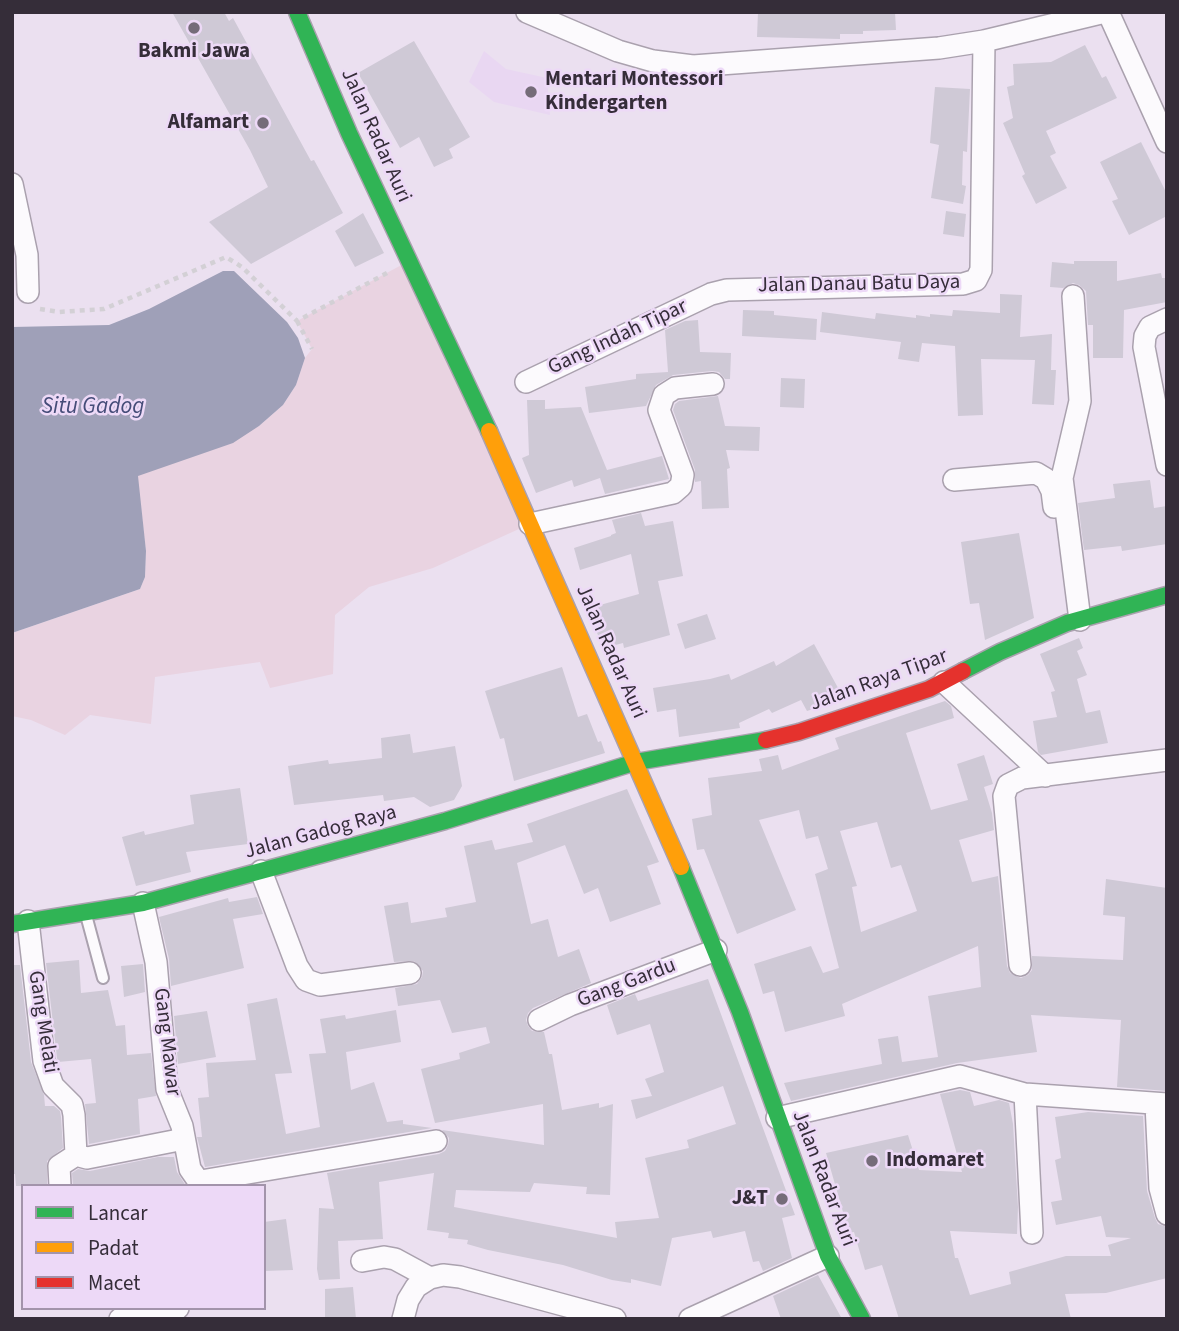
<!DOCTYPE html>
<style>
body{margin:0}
#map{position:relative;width:1179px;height:1331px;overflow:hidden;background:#ebe0f0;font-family:"Source Sans 3",sans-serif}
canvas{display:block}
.frame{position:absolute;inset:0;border:14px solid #352d39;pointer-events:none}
.legend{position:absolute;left:21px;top:1184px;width:245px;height:126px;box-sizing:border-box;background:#edd9f7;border:2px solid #a394ab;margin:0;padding:9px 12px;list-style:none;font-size:21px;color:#352d39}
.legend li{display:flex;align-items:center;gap:14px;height:35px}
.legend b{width:35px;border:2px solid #a394ab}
</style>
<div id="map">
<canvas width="1179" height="1331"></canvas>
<div class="frame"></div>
<ul class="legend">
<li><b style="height:9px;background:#30b455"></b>Lancar</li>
<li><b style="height:9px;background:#ff9f0a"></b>Padat</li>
<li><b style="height:9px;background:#e5322d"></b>Macet</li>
</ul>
</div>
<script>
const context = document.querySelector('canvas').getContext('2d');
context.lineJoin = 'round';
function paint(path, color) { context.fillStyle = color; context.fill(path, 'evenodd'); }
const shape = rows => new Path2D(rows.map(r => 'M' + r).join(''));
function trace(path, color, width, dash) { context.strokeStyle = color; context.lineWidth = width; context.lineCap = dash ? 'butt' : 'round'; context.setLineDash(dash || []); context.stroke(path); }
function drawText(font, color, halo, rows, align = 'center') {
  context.font = font + ' "Source Sans 3",sans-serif'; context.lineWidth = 5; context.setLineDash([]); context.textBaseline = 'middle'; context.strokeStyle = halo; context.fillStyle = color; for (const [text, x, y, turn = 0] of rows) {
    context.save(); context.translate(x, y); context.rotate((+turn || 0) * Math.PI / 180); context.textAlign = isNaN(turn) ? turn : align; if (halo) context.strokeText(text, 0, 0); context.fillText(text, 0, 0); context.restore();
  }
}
paint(shape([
 [484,51,506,69,547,78,550,115,494,102,469,82]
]), '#e9d7f2');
paint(shape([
 [409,261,530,524,433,568,369,587,335,615,333,674,270,688,260,662,155,677,151,724,90,715,65,735,31,720,12,716,12,633,140,589,145,577,146,551,137,476,259,426,283,405,296,385,305,358,312,349,297,321]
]), '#e9d3e1');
paint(shape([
 [223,271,234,271,287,322,298,338,305,358,296,385,283,405,259,426,233,443,138,476,146,551,145,577,140,589,12,633,12,327,109,325,149,309]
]), '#9fa0b8');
paint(shape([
 [172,12,224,12,229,21,233,18,311,161,314,160,343,213,251,264,209,222,268,187,250,150],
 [758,12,895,12,896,30,863,31,863,34,840,34,840,39,757,37],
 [414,41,470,137,449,149,453,158,434,167,419,137,400,148,358,73],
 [1085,45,1102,78,1106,76,1117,98,1046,131,1056,153,1050,156,1067,188,1036,204,1022,176,1025,174,1003,123,1013,118,1007,87,1014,85,1013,64,1051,62],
 [935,87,970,89,967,152,963,151,962,185,966,186,963,204,931,198,939,145,930,143],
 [1141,142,1167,194,1167,216,1129,235,1112,201,1118,199,1100,162],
 [946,211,966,214,964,237,943,234],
 [363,213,384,253,355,267,335,231],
 [1074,261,1117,261,1117,281,1161,273,1162,278,1167,278,1167,302,1124,310,1123,358,1093,358,1093,325,1088,325,1086,291,1079,285,1073,283,1063,288,1050,287,1052,262,1074,264],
 [1000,294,1022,295,1020,337,1052,334,1051,370,1056,370,1054,405,1032,404,1035,360,981,359,983,415,958,416,955,346,922,343,919,362,898,359,901,342,820,332,822,312,875,319,876,313,916,318,916,315,930,317,930,314,952,316,953,310,1000,313],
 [743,310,774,311,774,315,817,319,816,340,742,336],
 [698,320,700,352,731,353,730,379,725,379,719,372,712,371,673,375,656,385,646,406,589,413,585,387,636,379,636,374,668,372,665,330,685,321],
 [781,378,805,379,804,408,780,407],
 [718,396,725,426,760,427,759,451,726,450,730,468,727,469,729,508,702,509,701,481,695,482,695,470,673,410,675,404,679,401],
 [527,400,545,400,545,409,581,407,607,470,662,456,669,479,605,494,600,478,574,487,572,480,536,493,522,458,529,455],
 [1150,480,1154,508,1167,506,1167,544,1122,551,1121,546,1084,550,1078,503,1115,498,1113,484],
 [641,513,645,526,673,521,683,576,658,581,670,635,624,648,623,643,604,648,586,609,639,594,631,554,580,570,574,548,611,536,611,535,616,533,612,520],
 [1019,533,1034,618,985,640,979,603,970,604,961,542],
 [707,614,716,639,685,649,677,624],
 [1079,638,1083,648,1077,651,1087,675,1077,679,1086,713,1100,710,1108,743,1041,755,1038,752,1033,721,1057,717,1051,692,1055,691,1040,654],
 [814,644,843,697,834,702,807,711,801,700,772,713,769,709,739,723,740,728,679,737,676,709,657,712,653,688,710,679,729,674,731,680,774,661,776,666],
 [562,667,578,717,587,714,598,742,601,741,605,753,514,781,504,738,500,739,485,691],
 [945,701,951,706,954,718,906,733,931,810,968,800,957,764,984,755,993,784,984,787,992,813,994,830,959,840,972,882,998,876,1007,966,1010,973,1021,978,1028,975,1032,970,1032,956,1123,960,1125,917,1103,915,1106,879,1167,888,1167,1091,1117,1087,1121,1020,1031,1015,1037,1052,957,1063,791,1101,784,1083,882,1064,878,1039,898,1036,902,1062,938,1057,928,996,981,987,978,946,842,1004,845,1016,785,1032,774,991,763,994,754,964,811,946,823,973,839,968,815,874,828,869,818,836,806,839,799,810,759,820,796,910,737,934,704,849,697,850,692,819,712,815,708,778,762,771,759,759,778,755,782,770,839,749,835,738],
 [877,822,891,868,901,865,917,911,861,932,852,887,857,886,840,831],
 [410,734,413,753,455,746,462,786,454,800,430,807,414,797,384,801,383,795,294,805,288,766,328,760,329,764,382,758,381,738],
 [240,788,248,844,186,852,191,872,136,886,122,837,144,831,145,835,194,824,190,795],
 [627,789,659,862,647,866,661,904,610,922,598,888,584,894,565,845,517,863,531,924,548,919,558,957,579,949,591,983,533,1008,528,1013,526,1020,528,1026,532,1031,544,1032,549,1054,552,1054,562,1110,599,1103,599,1108,613,1104,610,1195,586,1194,587,1187,534,1183,530,1192,456,1190,454,1207,617,1238,615,1222,659,1218,645,1158,689,1148,687,1140,736,1124,723,1086,636,1119,631,1100,652,1096,645,1079,664,1072,650,1024,617,1035,607,1005,635,994,638,1001,708,979,795,1215,782,1218,792,1258,763,1271,759,1261,753,1262,745,1231,713,1238,711,1231,672,1238,661,1286,631,1279,631,1283,612,1280,563,1265,488,1250,467,1244,468,1240,448,1238,449,1233,427,1230,434,1173,379,1182,383,1239,338,1241,340,1279,319,1280,317,1269,319,1208,334,1209,327,1173,439,1154,445,1151,448,1145,449,1138,442,1130,544,1145,543,1104,435,1123,421,1069,460,1059,459,1053,490,1043,486,1027,452,1033,440,1000,398,1006,395,988,417,984,422,977,423,971,414,961,394,962,384,906,408,902,411,923,447,917,445,908,476,902,464,846,492,840,495,850,533,842,527,824],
 [257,897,263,914,233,919,244,968,171,986,169,959,159,917,228,898,229,902],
 [79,960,81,993,108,990,116,1026,125,1025,127,1055,151,1053,156,1096,138,1099,140,1134,89,1144,85,1104,96,1103,91,1059,58,1062,57,1058,46,963],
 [143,964,145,992,124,997,121,966],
 [12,965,20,965,31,1062,44,1095,45,1106,54,1106,60,1111,61,1117,63,1148,47,1161,47,1186,16,1186,15,1174,12,1174],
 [277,998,292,1073,275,1074,286,1134,320,1127,309,1054,326,1053,320,1019,345,1015,346,1019,396,1010,401,1042,346,1052,351,1090,374,1082,387,1122,403,1120,403,1124,432,1128,205,1167,197,1137,202,1137,198,1098,209,1097,206,1063,256,1060,247,1004],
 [207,1011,216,1057,178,1064,174,1016],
 [960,1090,970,1092,974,1106,999,1100,1009,1103,1013,1124,1018,1207,1017,1234,950,1231,955,1258,958,1258,970,1295,1011,1284,1009,1272,1066,1256,1111,1256,1108,1245,1131,1238,1106,1237,1101,1216,1056,1225,1051,1202,1062,1200,1055,1160,1061,1158,1055,1117,1088,1112,1143,1116,1147,1191,1155,1218,1158,1224,1167,1227,1167,1278,1106,1293,1065,1294,1071,1319,899,1319,882,1265,865,1270,854,1232,849,1233,826,1153,908,1135,919,1170,962,1172,940,1094],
 [158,1157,174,1157,177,1172,186,1186,73,1186,72,1173,78,1169,90,1171],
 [286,1219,293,1270,264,1271,264,1222],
 [818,1275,842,1319,781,1319,773,1296],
 [353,1287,356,1319,325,1319,325,1289]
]), '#cfc9d6');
const lane = shape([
 [86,915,103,978]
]);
const street = shape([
 [527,12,618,51,653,61,693,66,939,48,984,41,1105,12],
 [1108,12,1167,142],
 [12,184,27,255,28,292],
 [1073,296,1080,401,1062,478,1080,620],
 [1167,319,1150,327,1145,336,1144,347,1167,465],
 [526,382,711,294,727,290,963,284,976,280,981,270,984,41],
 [954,480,1036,473,1046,479,1052,491,1054,507],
 [530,524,673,493,681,486,683,475,659,410,664,395,675,388,713,384],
 [944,682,1045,776],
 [261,871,297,966,306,980,320,985,410,973],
 [143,903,156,962,167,1089,182,1126,190,1169,197,1179,201,1181,436,1141],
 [28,921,44,1061,53,1086,72,1105,74,1115,76,1155],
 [1020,965,1004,796,1008,785,1022,778,1167,760],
 [539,1020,570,1005,716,950],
 [1025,1094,1032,1233],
 [1156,1104,1160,1188,1167,1214],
 [777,1118,960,1076,1025,1094,1167,1104],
 [60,1186,59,1166,76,1155,87,1158,184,1139],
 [362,1261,384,1257,395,1259,430,1278],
 [120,1319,178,1308],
 [403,1319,408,1300,416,1287,430,1278,443,1275,460,1277,615,1319],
 [690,1319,828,1256]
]);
const fast = shape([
 [297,12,349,133,489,431],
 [963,671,1000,652,1067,623,1167,595],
 [681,867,740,1012,828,1256,862,1319],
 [12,924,143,903,445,821,636,762,766,740]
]);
const slow = shape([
 [489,431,681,867]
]);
const jam = shape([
 [766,740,799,732,929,689,963,671]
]);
trace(lane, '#aaa1ae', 14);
trace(street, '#aaa1ae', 24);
trace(fast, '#aaa1ae', 19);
trace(slow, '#aaa1ae', 19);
trace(jam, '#aaa1ae', 19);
trace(shape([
 [40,309,59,312,104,309,226,257,242,267,297,321,387,273],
 [297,321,312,349]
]), '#d3d0d5', 4.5, [5, 5]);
trace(lane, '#fcfafd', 10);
trace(street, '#fcfafd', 21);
trace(fast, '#30b455', 16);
trace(slow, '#ff9f0a', 16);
trace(jam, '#e5322d', 16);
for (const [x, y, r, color] of [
 [194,28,7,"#756c79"],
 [531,92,7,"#756c79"],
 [263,123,7,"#756c79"],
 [872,1161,7,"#756c79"],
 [782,1199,7,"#756c79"]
]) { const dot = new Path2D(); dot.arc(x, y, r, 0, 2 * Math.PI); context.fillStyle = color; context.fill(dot); trace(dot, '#edd9f7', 2.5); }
drawText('bold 21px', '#352d39', '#edd9f7', [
 ["Bakmi Jawa",194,52,"center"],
 ["Mentari Montessori",545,80],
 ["Kindergarten",545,104],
 ["Alfamart",249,123,"right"],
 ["Indomaret",886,1161],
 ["J&T",768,1199,"right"]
], 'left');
drawText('21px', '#352d39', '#edd9f7', [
 ["Jalan Radar Auri",375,136,66],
 ["Jalan Danau Batu Daya",859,285,-1],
 ["Gang Indah Tipar",618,338,-25],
 ["Jalan Radar Auri",610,652,66],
 ["Jalan Raya Tipar",879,681,-20],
 ["Jalan Gadog Raya",321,833,-15],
 ["Gang Gardu",627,984,-21],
 ["Gang Melati",42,1022,81],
 ["Gang Mawar",166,1042,83],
 ["Jalan Radar Auri",823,1179,69]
]);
drawText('italic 23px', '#454c78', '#edd9f7', [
 ["Situ Gadog",93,408]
]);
</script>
